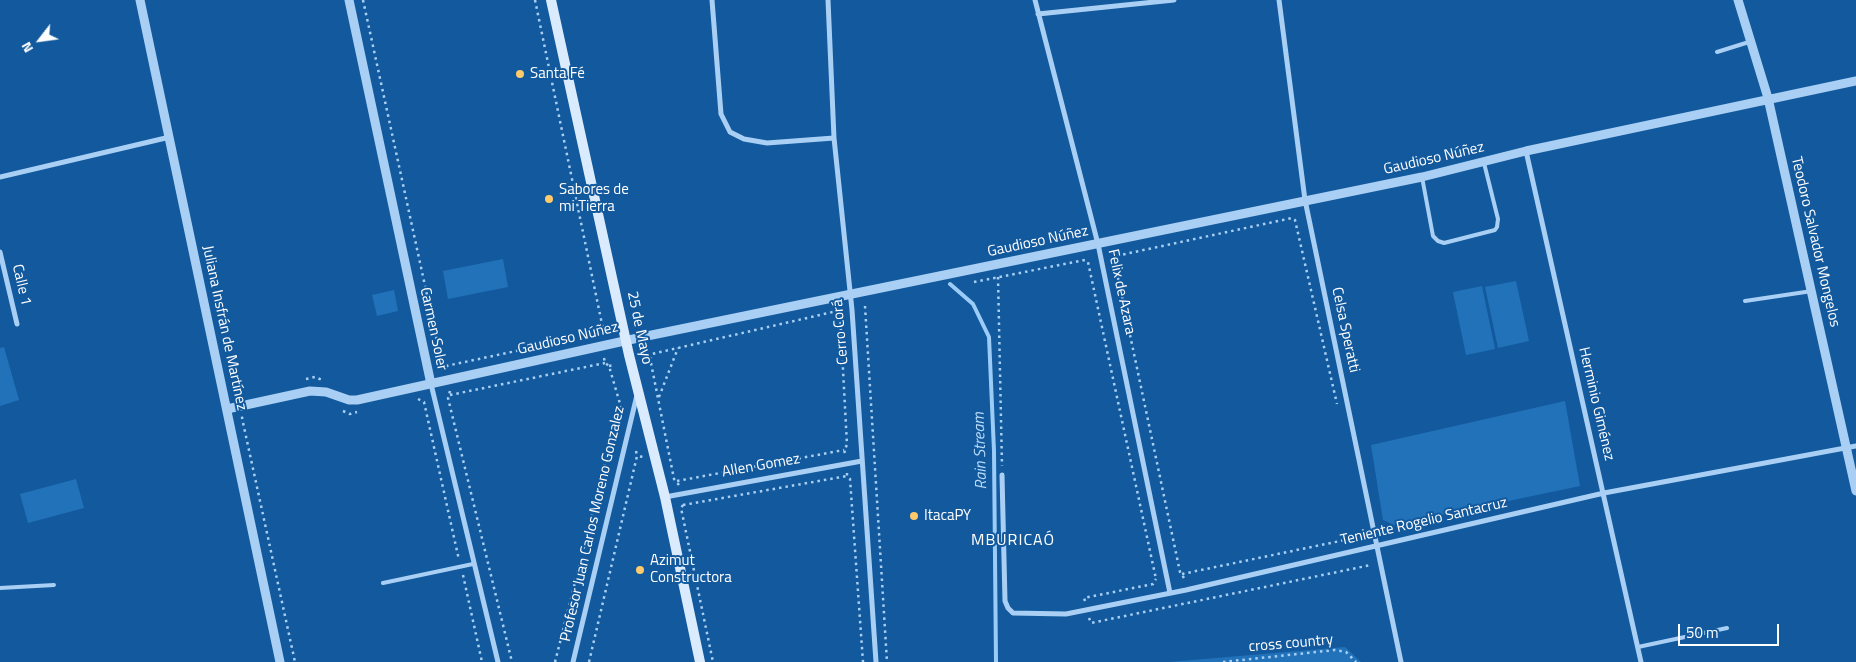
<!DOCTYPE html>
<meta charset="utf-8">
<style>
body{margin:0}
#map{position:relative;width:1856px;height:662px;overflow:hidden;background:#13599d;font-family:"Titillium Web",sans-serif}
canvas{display:block}
.north{position:absolute;left:15px;top:15px;width:50px;height:50px;-webkit-text-stroke:4px #13599d;paint-order:stroke;rotate:240deg;font-size:14px;font-weight:700;line-height:20px;text-align:center;color:#fff}
.north::after{content:'';display:block;margin:auto;width:18px;height:22px;background:#fff;clip-path:polygon(50% 0,100% 100%,50% 72%,0 100%)}
.scale{position:absolute;left:1678px;top:624px;width:101px;height:22px;box-sizing:border-box;border:2px solid #fff;border-top:0;padding-left:6px;font-size:15px;line-height:18px;white-space:nowrap;color:#fff;-webkit-text-stroke:4px #13599d;paint-order:stroke}
</style>
<div id="map">
<canvas width="1856" height="662"></canvas>
<div class="north">N</div>
<div class="scale">50 m</div>
</div>
<script>
const context = document.querySelector('canvas').getContext('2d');
context.lineJoin = 'round';
function paint(path, color) { context.fillStyle = color; context.fill(path, 'evenodd'); }
const shape = rows => new Path2D(rows.map(r => 'M' + r).join(''));
function trace(path, color, width, dash) { context.strokeStyle = color; context.lineWidth = width; context.lineCap = dash ? 'butt' : 'round'; context.setLineDash(dash || []); context.stroke(path); }
function drawText(font, color, halo, rows, align = 'center') {
  context.font = font + ' "Titillium Web",sans-serif'; context.lineWidth = 4; context.setLineDash([]); context.textBaseline = 'middle'; context.strokeStyle = halo; context.fillStyle = color; for (const [text, x, y, turn = 0] of rows) {
    context.save(); context.translate(x, y); context.rotate((+turn || 0) * Math.PI / 180); context.textAlign = isNaN(turn) ? turn : align; if (halo) context.strokeText(text, 0, 0); context.fillText(text, 0, 0); context.restore();
  }
}
paint(shape([
 [503,259,508,287,448,299,443,271],
 [1516,281,1529,341,1498,348,1485,287],
 [1482,286,1495,349,1466,355,1453,292],
 [394,290,398,311,377,316,372,295],
 [4,347,19,400,0,406,0,348],
 [1565,401,1580,486,1394,525,1383,520,1371,445],
 [76,479,84,508,28,523,20,494],
 [1345,647,1361,662,1169,662]
]), '#2272ba');
trace(shape([
 [950,284,973,304,989,337,994,451,996,662]
]), '#9bccf7', 4);
trace(shape([
 [363,0,442,364,446,366,446,370],
 [535,0,603,329,600,333],
 [998,277,1002,466],
 [974,282,1085,260,1088,262,1156,579],
 [865,306,887,662],
 [604,358,605,363,609,366,623,414],
 [446,366,600,333],
 [609,366,615,365],
 [306,379,315,377,322,380],
 [450,391,448,398,512,662],
 [450,395,605,363],
 [659,397,678,348],
 [418,399,424,402,459,560],
 [343,411,350,414,357,412],
 [243,417,242,418,295,662],
 [636,451,637,456],
 [847,473,847,476,850,479,863,662],
 [677,481,844,450],
 [679,485,674,479,650,358,652,354,837,311,840,313,847,445,844,450,845,453],
 [683,505,847,476],
 [683,505,681,508,713,662],
 [1182,574,1364,536],
 [463,575,482,662],
 [1184,578,1180,572,1114,259,1116,256,1292,218,1295,220,1337,404],
 [1085,601,1084,598,1153,584,1156,579],
 [1089,618,1091,623,1371,565],
 [555,662,620,404],
 [589,662,637,456,644,457],
 [1223,662,1335,650,1346,652,1356,662]
]), '#a9d0f4', 2.5, [2.5, 4]);
trace(shape([
 [1717,52,1749,42],
 [1422,177,1433,236,1438,241,1444,243,1495,230,1497,227,1498,219,1484,163],
 [1745,301,1812,291],
 [383,583,473,564],
 [0,588,54,585],
 [1638,647,1727,628]
]), '#a9d0f4', 4);
trace(shape([
 [712,0,721,114,730,132,744,139,767,143,834,138],
 [828,0,834,138,852,310,876,662],
 [1035,0,1098,244,1170,593],
 [1279,0,1305,200,1401,662],
 [1038,14,1174,0],
 [1526,151,1641,662],
 [0,177,170,137],
 [0,252,17,324],
 [431,384,498,662],
 [1002,475,1005,601,1008,608,1013,613,1066,614,1186,590,1604,493,1856,446],
 [665,497,862,461],
 [573,662,637,395]
]), '#a9d0f4', 5);
trace(shape([
 [140,0,280,662],
 [349,0,431,384],
 [1738,0,1768,98,1856,491],
 [227,409,310,391,326,392,349,400,357,400,647,336,1422,177,1526,151,1856,81]
]), '#a9d0f4', 9);
trace(shape([
 [551,0,629,355,665,497,700,662]
]), '#d9ebfd', 10);
for (const [x, y, r, color] of [
 [520,74,5,"#ffca6c"],
 [549,199,5,"#ffca6c"],
 [914,516,5,"#ffca6c"],
 [640,570,5,"#ffca6c"]
]) { const dot = new Path2D(); dot.arc(x, y, r, 0, 2 * Math.PI); context.fillStyle = color; context.fill(dot); trace(dot, '#13599d', 2); }
drawText('15px', '#fff', '#13599d', [
 ["Santa Fé",530,74],
 ["Sabores de",559,190],
 ["mi Tierra",559,207],
 ["ItacaPY",924,516],
 ["Azimut",650,561],
 ["Constructora",650,578]
], 'left');
drawText('15px', '#fff', '#13599d', [
 ["Gaudioso Núñez",1434,159,-13],
 ["Gaudioso Núñez",1038,242,-12],
 ["Teodoro Salvador Mongelos",1815,242,77],
 ["Calle 1",21,285,77],
 ["Felix de Azara",1121,292,78],
 ["Juliana Insfrán de Martínez",224,328,78],
 ["25 de Mayo",639,328,78],
 ["Carmen Soler",433,329,78],
 ["Celsa Speratti",1345,330,78],
 ["Cerro Corá",841,332,-95],
 ["Gaudioso Núñez",568,339,-13],
 ["Herminio Giménez",1596,404,77],
 ["Allen Gomez",761,466,-10],
 ["Teniente Rogelio Santacruz",1424,522,-13],
 ["Profesor Juan Carlos Moreno Gonzalez",593,524,-77],
 ["cross country",1291,644,-5]
]);
drawText('italic 16px', '#b6dafa', '#13599d', [
 ["Rain Stream",981,451,-92]
]);
context.letterSpacing = '1px';
drawText('16px', '#fff', '#13599d', [
 ["MBURICAÓ",1013,541]
]);
context.letterSpacing = '0px';
</script>
